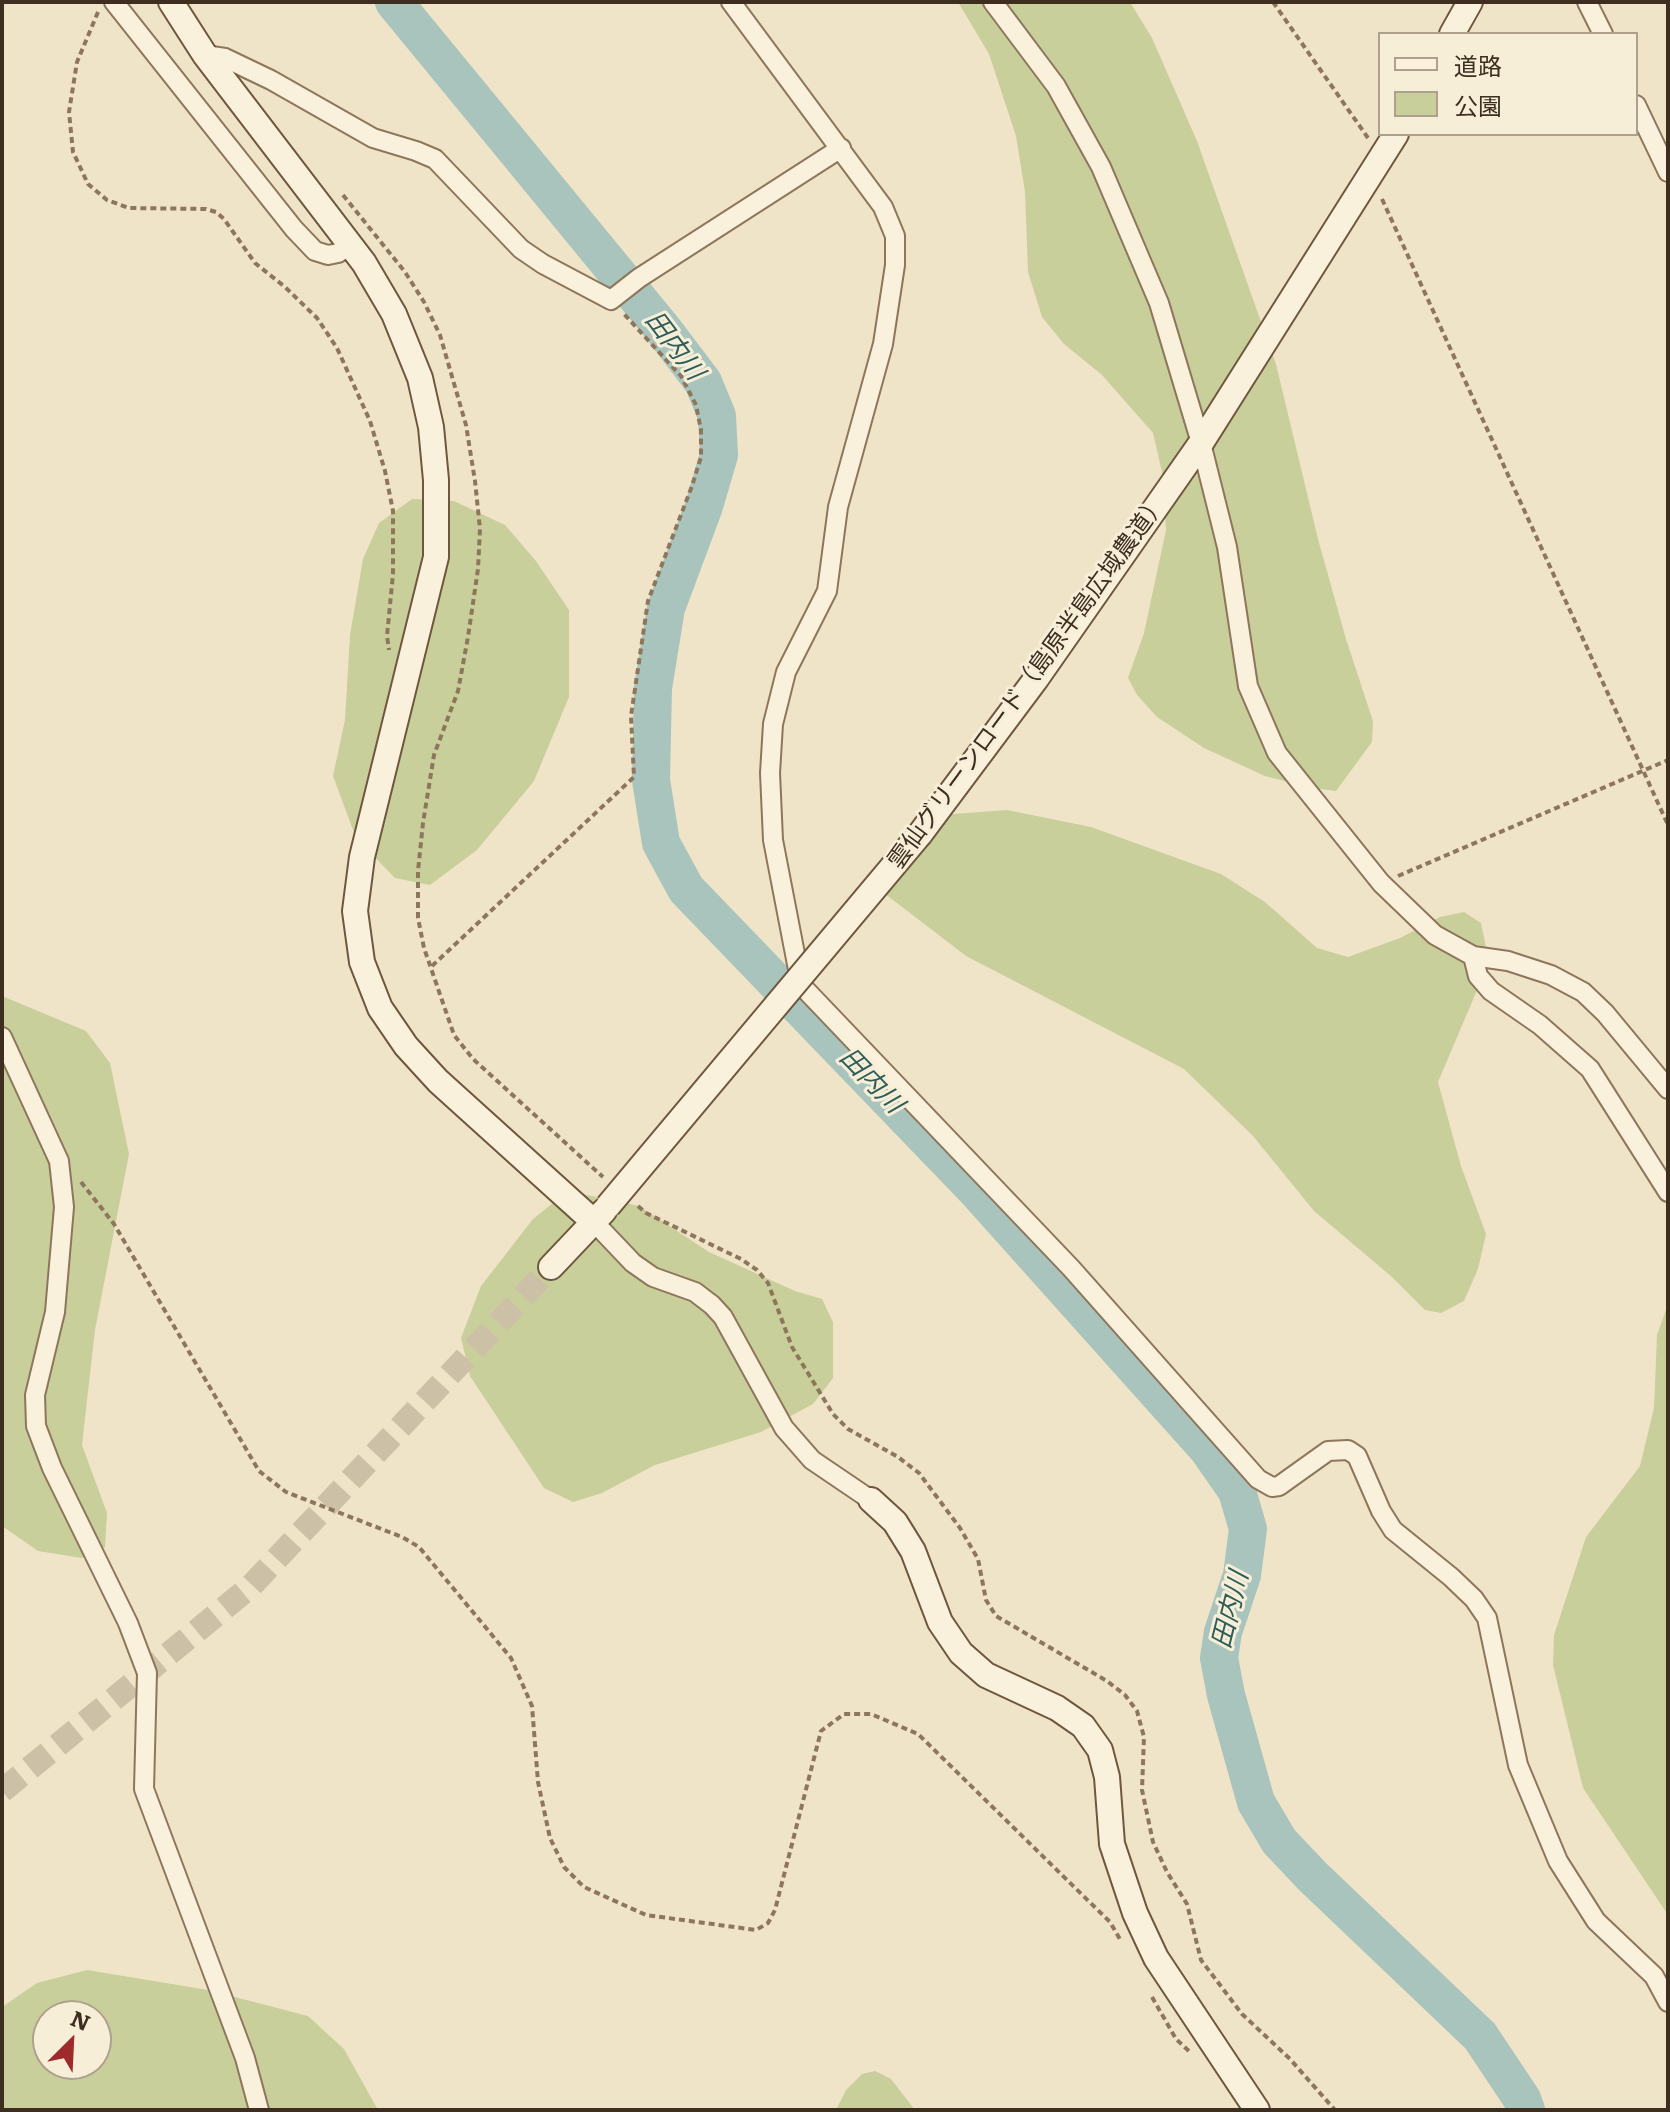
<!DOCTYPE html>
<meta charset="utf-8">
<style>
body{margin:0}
#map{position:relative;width:1670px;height:2112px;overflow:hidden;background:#f0e4c8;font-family:Literata,"Noto Sans JP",serif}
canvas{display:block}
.frame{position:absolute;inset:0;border:4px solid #3d2e20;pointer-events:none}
.legend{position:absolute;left:1378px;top:32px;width:260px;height:104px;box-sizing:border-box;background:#f7eed8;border:2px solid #ada18e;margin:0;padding:10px 14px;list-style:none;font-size:24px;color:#3d2e20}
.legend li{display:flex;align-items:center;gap:16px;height:40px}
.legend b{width:40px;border:2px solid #ada18e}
.north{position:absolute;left:32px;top:2000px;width:80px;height:80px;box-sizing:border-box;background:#f7eed8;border:2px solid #ada18e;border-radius:50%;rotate:24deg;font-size:22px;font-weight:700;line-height:32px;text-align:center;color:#3d2e20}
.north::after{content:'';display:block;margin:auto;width:28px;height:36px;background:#9e2a2b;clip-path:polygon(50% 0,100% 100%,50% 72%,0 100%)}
</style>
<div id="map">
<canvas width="1670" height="2112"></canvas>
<div class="frame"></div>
<ul class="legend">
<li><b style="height:10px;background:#faf1dc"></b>道路</li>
<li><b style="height:22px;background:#c9cf9b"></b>公園</li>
</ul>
<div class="north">N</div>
</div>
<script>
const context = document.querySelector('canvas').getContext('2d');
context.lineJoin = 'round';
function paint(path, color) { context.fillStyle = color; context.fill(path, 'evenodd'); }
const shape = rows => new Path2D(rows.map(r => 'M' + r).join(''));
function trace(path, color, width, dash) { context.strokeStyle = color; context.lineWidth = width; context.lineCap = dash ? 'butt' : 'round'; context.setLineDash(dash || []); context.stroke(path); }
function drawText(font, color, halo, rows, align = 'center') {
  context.font = font + ' Literata,"Noto Sans JP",serif'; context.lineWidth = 6; context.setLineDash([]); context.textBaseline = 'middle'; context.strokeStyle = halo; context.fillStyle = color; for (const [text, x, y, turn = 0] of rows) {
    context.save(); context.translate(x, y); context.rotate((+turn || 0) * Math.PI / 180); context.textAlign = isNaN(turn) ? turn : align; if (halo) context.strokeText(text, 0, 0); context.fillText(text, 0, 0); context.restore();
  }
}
paint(shape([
 [958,2,1130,2,1152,38,1197,141,1276,364,1318,539,1346,639,1373,721,1372,742,1336,791,1312,788,1265,776,1204,748,1157,717,1137,695,1128,678,1144,633,1166,530,1162,472,1153,433,1102,375,1064,344,1042,317,1028,272,1025,192,1016,136,989,54],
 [412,499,454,501,505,525,536,561,569,610,569,697,534,781,477,850,430,885,395,878,356,838,333,776,345,720,350,635,363,559,379,523],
 [1007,810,1091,827,1221,874,1265,902,1317,948,1348,957,1400,938,1440,917,1464,912,1481,923,1489,962,1438,1082,1461,1166,1486,1234,1478,1269,1464,1301,1441,1313,1425,1310,1392,1277,1314,1211,1253,1136,1184,1069,966,956,880,890,880,869,892,844,926,816],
 [2,996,86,1031,110,1063,129,1154,95,1330,82,1445,107,1513,105,1547,82,1558,38,1551,2,1526],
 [568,1191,639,1206,709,1252,795,1291,822,1299,833,1322,833,1378,813,1404,761,1432,655,1465,602,1493,573,1502,544,1488,470,1376,461,1338,481,1286,533,1219],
 [1668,1304,1668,1915,1583,1788,1553,1665,1554,1635,1586,1537,1640,1466,1654,1408,1657,1335],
 [87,1970,208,1990,308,2016,344,2049,378,2110,2,2110,2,2007,37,1983],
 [48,2016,96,2016,96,2064,48,2064],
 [875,2071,891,2079,915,2110,836,2110,846,2090,862,2074]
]), '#c9cf9b');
trace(shape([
 [394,2,662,328,703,382,717,416,719,455,704,506,666,608,653,688,651,780,661,843,686,889,977,1191,1207,1448,1237,1491,1248,1529,1242,1575,1223,1632,1219,1658,1226,1695,1256,1802,1279,1841,1312,1876,1480,2036,1522,2099,1526,2110]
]), '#a9c4bc', 38);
trace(shape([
 [2,1791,250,1587,551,1267]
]), '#ccc0a6', 24, [24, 12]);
const street = shape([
 [114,2,294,229,315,251,328,255,338,253,350,245],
 [731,2,883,207,895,236,895,265,883,344,838,507,827,591,786,672,773,724,770,773,773,840,801,985,1071,1268,1258,1479,1272,1487,1279,1486,1328,1451,1348,1450,1357,1456,1381,1511,1393,1530,1451,1577,1474,1599,1487,1618,1518,1765,1558,1861,1596,1921,1654,1976,1668,2002],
 [993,2,1056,86,1101,167,1159,303,1201,443,1227,547,1248,686,1277,753,1381,883,1435,935,1473,956,1508,961,1551,975,1583,992,1605,1013,1668,1089],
 [1587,2,1603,34],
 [205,55,225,58,271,80,373,138,416,151,435,159,521,249,543,264,611,300,639,278,841,148],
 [1636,105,1668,172],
 [1473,956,1478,976,1491,991,1540,1025,1590,1069,1668,1192],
 [2,1037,59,1161,64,1207,55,1312,35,1395,36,1426,52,1468,128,1623,147,1673,144,1789,245,2058,259,2110],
 [594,1222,633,1263,653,1277,695,1292,712,1305,723,1317,784,1428,812,1460,871,1500]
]);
const secondary = shape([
 [171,2,205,55,364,263,394,314,420,378,431,427,436,480,436,557,362,857,355,911,362,962,380,1008,406,1046,438,1081,594,1222],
 [1452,34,1470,2],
 [920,834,1036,679,1201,443,1396,134],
 [551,1267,604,1211],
 [871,1500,895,1522,913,1551,940,1622,961,1653,986,1675,1057,1708,1083,1726,1100,1750,1107,1777,1112,1844,1135,1913,1156,1958,1257,2110]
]);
trace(street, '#8d765c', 22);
trace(secondary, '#6f573f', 28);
trace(shape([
 [1273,2,1368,138],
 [98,12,77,62,69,112,73,152,88,184,107,200,129,208,206,209,216,212,224,219,255,263,285,287,317,318,337,348,370,421,385,471,393,511,393,574,387,636,389,650],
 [343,195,405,272,424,302,440,335,466,425,475,481,480,529,478,569,468,637,458,691,434,755,423,823,418,871,418,918,424,948,454,1035,473,1059,603,1177],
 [1382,199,1668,825],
 [1398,876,1668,760],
 [432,966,634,777,631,716,648,601,692,486,701,457,701,430,696,405,681,376,624,314],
 [81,1182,114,1224,259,1471,286,1492,402,1537,419,1547,511,1658,532,1706,538,1782,550,1838,564,1867,584,1887,646,1915,756,1930,768,1923,775,1910,821,1731,844,1714,871,1714,918,1734,1110,1922,1121,1941],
 [638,1206,646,1213,741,1259,757,1270,768,1283,792,1347,833,1414,848,1429,898,1457,919,1473,960,1528,978,1559,986,1600,996,1616,1107,1681,1125,1695,1137,1711,1144,1737,1142,1790,1153,1842,1167,1872,1187,1904,1201,1960,1242,2014,1290,2059,1335,2110],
 [1152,1997,1176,2039,1190,2052]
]), '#8d765c', 4, [6, 4]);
trace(street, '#faf1dc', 18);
trace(secondary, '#faf1dc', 24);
const secondaryBridge = shape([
 [608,1206,920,834]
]);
trace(secondaryBridge, '#6f573f', 28, []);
trace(secondaryBridge, '#faf1dc', 24);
drawText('24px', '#3d2e20', '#f7eed8', [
 ["雲仙グリーンロード（島原半島広域農道）",1028,682,-54]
]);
drawText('italic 26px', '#2f5d5a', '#f7eed8', [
 ["田内川",674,346,53],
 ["田内川",871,1081,46],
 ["田内川",1231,1610,-76]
]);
</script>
